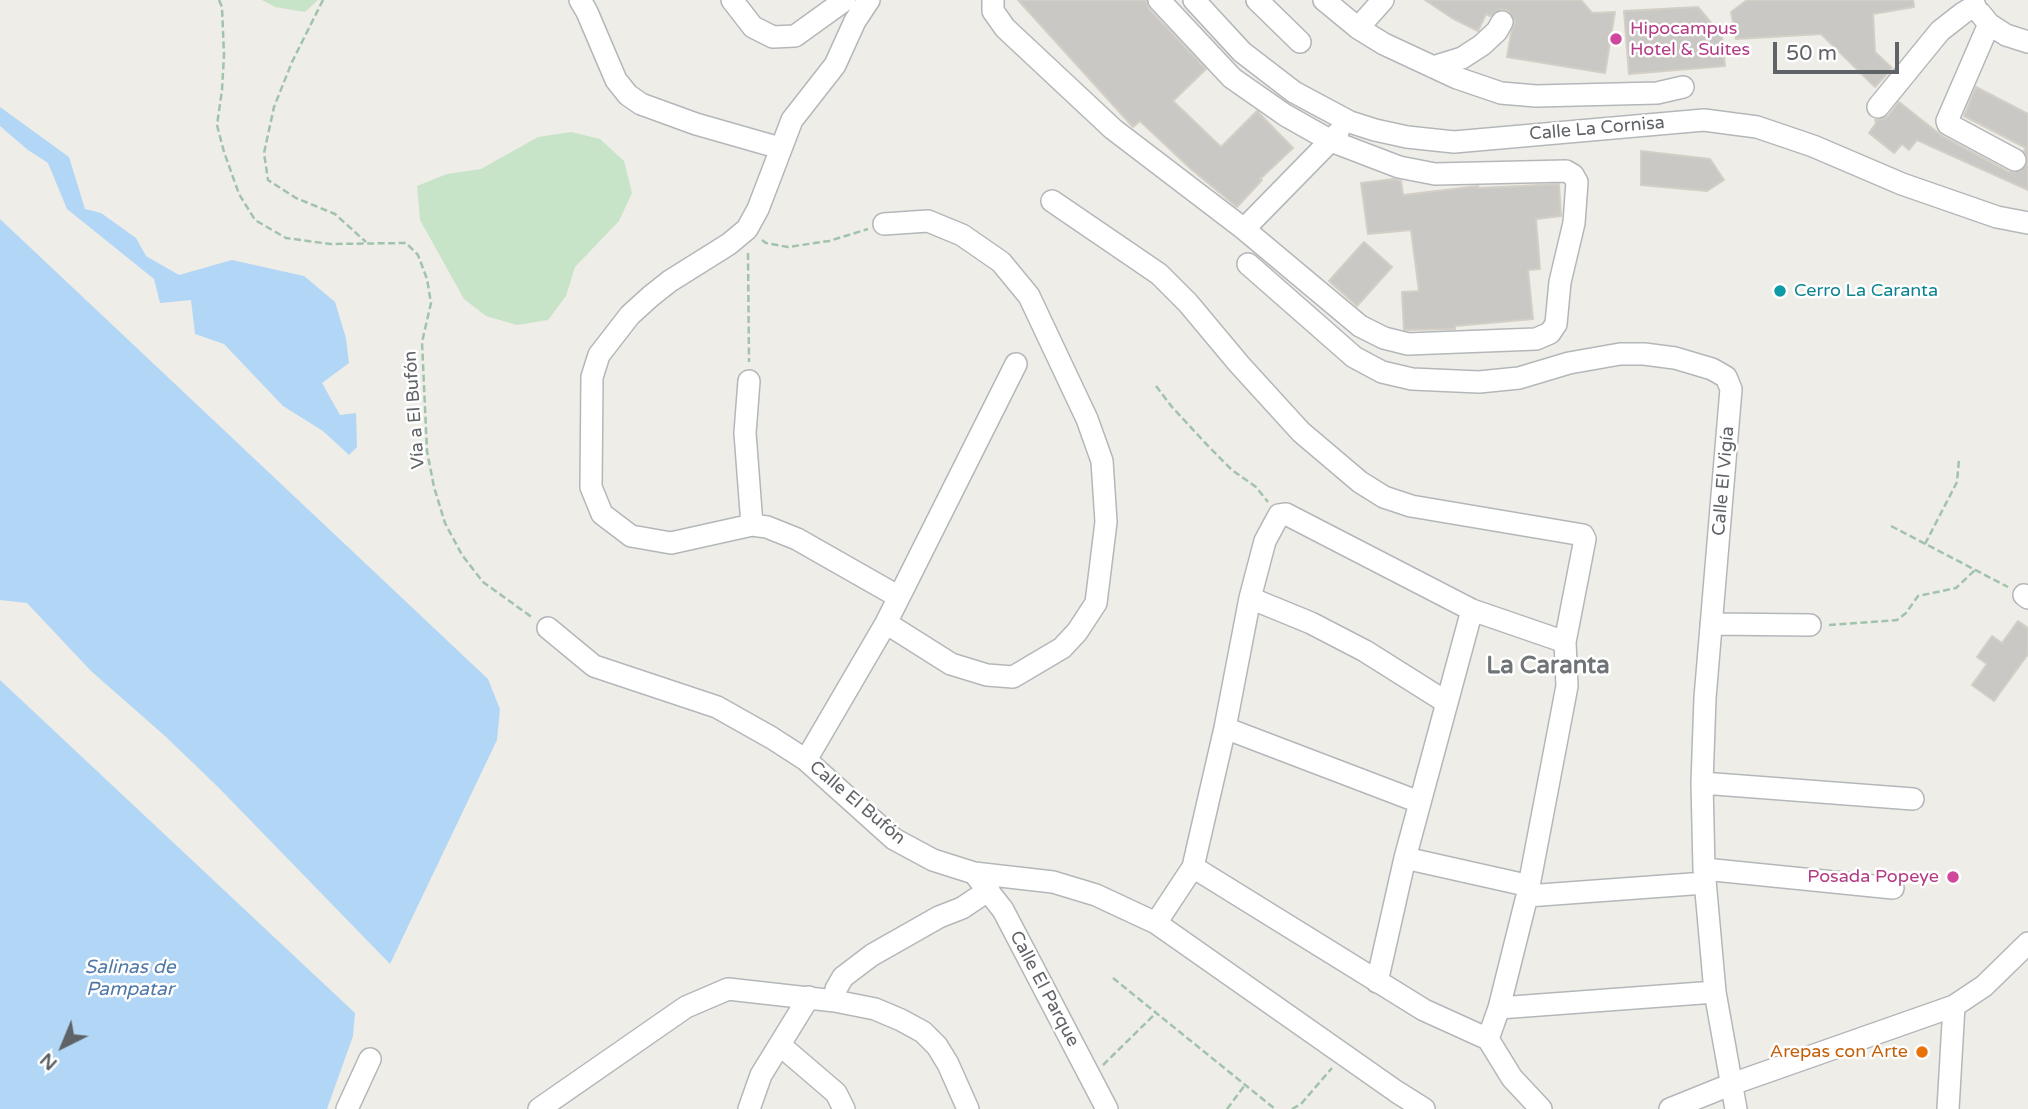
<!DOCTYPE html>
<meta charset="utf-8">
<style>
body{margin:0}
#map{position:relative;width:2028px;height:1109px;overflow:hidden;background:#efede7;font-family:"Varela Round",sans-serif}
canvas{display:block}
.north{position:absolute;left:28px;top:1011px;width:70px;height:70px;-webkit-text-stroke:5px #fff;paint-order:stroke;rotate:223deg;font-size:19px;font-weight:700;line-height:28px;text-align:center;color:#5f6266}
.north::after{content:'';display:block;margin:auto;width:24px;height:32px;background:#5f6266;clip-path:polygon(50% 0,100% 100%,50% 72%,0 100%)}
.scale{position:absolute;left:1773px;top:42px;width:126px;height:32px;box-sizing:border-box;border:4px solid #5f6266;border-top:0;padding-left:9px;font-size:21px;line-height:24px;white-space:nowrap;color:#5f6266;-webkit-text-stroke:5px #fff;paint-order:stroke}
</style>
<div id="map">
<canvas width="2028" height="1109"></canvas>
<div class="north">N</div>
<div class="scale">50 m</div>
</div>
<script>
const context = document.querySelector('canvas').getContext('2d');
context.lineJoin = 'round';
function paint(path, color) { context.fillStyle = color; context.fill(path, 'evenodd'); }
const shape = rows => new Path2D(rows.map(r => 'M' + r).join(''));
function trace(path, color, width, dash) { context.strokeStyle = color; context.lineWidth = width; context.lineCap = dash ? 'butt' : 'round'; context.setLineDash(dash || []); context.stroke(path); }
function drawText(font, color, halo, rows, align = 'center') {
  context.font = font + ' "Varela Round",sans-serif'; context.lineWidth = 5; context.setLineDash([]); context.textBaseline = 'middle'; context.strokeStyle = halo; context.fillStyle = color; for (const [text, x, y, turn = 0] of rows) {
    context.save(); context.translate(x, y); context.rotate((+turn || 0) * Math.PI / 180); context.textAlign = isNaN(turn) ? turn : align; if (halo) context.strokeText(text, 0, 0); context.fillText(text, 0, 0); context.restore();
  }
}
paint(shape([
 [262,0,318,0,305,12,275,7],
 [571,132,600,139,624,161,632,193,619,221,575,267,566,296,548,320,517,325,486,316,464,299,420,220,417,186,447,174,481,169,538,137]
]), '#c7e3c8');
paint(shape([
 [0,107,69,157,85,209,101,213,136,238,146,256,179,275,232,260,304,276,335,302,346,338,349,363,322,383,340,415,356,413,357,447,349,455,323,431,283,406,224,344,195,334,191,300,160,303,154,279,67,209,48,163,28,150,0,126],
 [0,219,488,679,500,709,497,740,390,964,218,787,165,736,91,671,27,603,0,600],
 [0,680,355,1013,353,1036,327,1109,0,1109]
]), '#b2d6f5');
const building = shape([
 [1018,0,1146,0,1149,9,1206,69,1173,101,1221,147,1257,111,1293,148,1260,179,1262,180,1237,207,1191,169,1140,121,1133,127,1018,0],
 [1425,0,1581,0,1592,13,1615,12,1605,73,1507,57,1511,34,1515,22,1509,11,1501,9,1490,16,1486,14,1478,31,1452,18,1425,0],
 [1747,0,1913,0,1914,7,1873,14,1875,52,1892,68,1875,87,1821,34,1736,39,1731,12,1747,0],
 [1698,7,1722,36,1725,66,1629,74,1624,11,1698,7],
 [1976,87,2028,114,2028,159,2024,151,2026,148,1964,116,1976,87],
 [1899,102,1942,136,2009,172,2021,171,2028,160,2028,190,1917,140,1909,150,1902,144,1894,153,1869,133,1876,123,1875,120,1882,119,1888,116,1899,102],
 [1641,151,1710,159,1724,180,1707,191,1641,185,1641,151],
 [1394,179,1401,181,1403,195,1478,186,1479,188,1559,184,1561,216,1536,219,1540,269,1528,270,1533,319,1455,326,1455,329,1404,330,1402,292,1419,291,1411,230,1368,234,1361,183,1394,179],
 [1364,242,1392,267,1357,306,1329,281,1364,242],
 [2018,621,2028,628,2028,654,1994,701,1972,685,1987,664,1977,657,1992,636,2002,643,2018,621]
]);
paint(building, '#cac8c4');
trace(building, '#d3cfc6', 2);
const minor = shape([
 [580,0,587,12,616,80,628,95,641,104,696,124,780,148],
 [732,0,753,27,773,37,795,36,845,0],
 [869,0,855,21,835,65,792,120,758,209,747,229,729,244,670,281,651,296,630,315,599,355,592,377,591,487,602,514,631,536,671,543,752,525,767,527,797,539,899,597],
 [993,0,993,11,1005,28,1113,129,1244,229,1360,326,1384,338,1408,344,1536,339,1550,333,1556,324,1560,282,1574,223,1577,182,1573,175,1566,171,1435,174,1399,167,1331,141,1285,115,1232,78,1159,0],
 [1194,0,1242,52,1294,92,1350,122,1375,130,1407,137,1454,142,1704,120,1757,127,1813,146,1902,184,1997,217,2028,223],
 [1257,0,1300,42],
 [1324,0,1358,28,1384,44,1457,78,1501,93,1536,96,1657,93,1683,87],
 [1980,13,1989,24,2006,35,2028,42],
 [1989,24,1947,121,1948,124,2015,160],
 [1358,28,1383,0],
 [1433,67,1462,58,1482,45,1497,31,1502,22],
 [1878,107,1940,31,1963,13,1975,6],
 [1052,201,1159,274,1188,303,1239,364,1301,432,1360,482,1384,497,1411,506,1583,535,1585,539,1565,642,1567,686,1527,896,1499,1008,1488,1039,1512,1078,1541,1109],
 [884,224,928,221,962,235,1001,262,1029,296,1087,419,1102,461,1106,522,1096,603,1077,632,1062,648,1013,677,987,675,951,664,886,623],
 [1244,229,1338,133],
 [1248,264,1354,357,1382,372,1412,379,1479,382,1519,378,1569,363,1620,354,1644,354,1675,358,1712,369,1726,377,1731,389,1705,698,1702,783,1704,869,1715,992,1736,1109],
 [749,381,745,433,752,525],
 [2024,595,2028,598],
 [1250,598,1311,623,1365,651,1446,702],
 [1711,624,1810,625],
 [548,628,594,666,717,707,772,738,806,760,894,839,933,860,974,873,1053,882,1096,895,1156,923,1397,1092,1424,1109],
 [1225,728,1419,802],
 [806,760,886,623,1016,364],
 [1702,783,1913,799],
 [1405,858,1530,886],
 [1193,867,1424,1010,1488,1039],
 [1704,869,1893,888],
 [974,873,1003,910,1107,1109],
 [1527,896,1705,883],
 [1156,923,1193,867,1225,728,1250,598,1265,541,1279,515,1286,514,1472,610,1565,642],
 [1377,982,1405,858,1472,610],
 [835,1001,836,989,843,977,872,955,939,917,962,908,989,890],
 [1499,1008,1715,992],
 [780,1045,836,1093,844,1109],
 [347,1109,370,1059],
 [539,1109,686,1007,728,989,835,1001,875,1009,901,1020,923,1032,937,1046,948,1064,968,1109],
 [749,1109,761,1075,809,997],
 [1670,1109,1732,1084,1954,1006,1984,986,2028,943],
 [1948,1109,1954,1006]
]);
trace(minor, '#b4b7ba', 24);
trace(shape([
 [219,0,222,7,224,55,222,90,217,125,224,152,239,194,255,220,286,238,330,244,406,243,418,255,427,279,431,303,422,342,427,451,434,487,445,523,462,555,483,582,533,618],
 [323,0,292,62,274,107,264,153,268,180,296,198,335,214,366,242],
 [762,240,766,243,788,247,829,241,868,229],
 [748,253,749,362],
 [1156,386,1172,407,1210,448,1232,470,1256,487,1268,502],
 [1891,526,2008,587],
 [1925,544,1957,482,1959,459],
 [1829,625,1897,620,1906,613,1918,596,1956,588,1975,570],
 [1113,978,1275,1109],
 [1103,1065,1156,1013],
 [1227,1109,1245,1085],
 [1292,1109,1301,1104,1332,1068]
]), '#a1c3ac', 2.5, [7, 3.5]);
trace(minor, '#fff', 21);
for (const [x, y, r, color] of [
 [1616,39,7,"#d1479c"],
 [1780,291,7,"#0f9aa8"],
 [1953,877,7,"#d1479c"],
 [1922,1052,7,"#e8710a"]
]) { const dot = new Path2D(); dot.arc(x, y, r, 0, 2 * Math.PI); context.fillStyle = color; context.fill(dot); trace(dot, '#fff', 2.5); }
drawText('18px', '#b23c85', '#fff', [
 ["Hipocampus",1630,29],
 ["Hotel & Suites",1630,50],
 ["Posada Popeye",1939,877,"right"]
], 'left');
drawText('18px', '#5f6266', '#fff', [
 ["Calle La Cornisa",1597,129,-5],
 ["Vía a El Bufón",415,410,-94],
 ["Calle El Vigía",1724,481,-85],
 ["Calle El Bufón",857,803,40],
 ["Calle El Parque",1044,989,62]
]);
drawText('18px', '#0d838f', '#fff', [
 ["Cerro La Caranta",1794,291]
], 'left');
drawText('18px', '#c56008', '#fff', [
 ["Arepas con Arte",1908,1052]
], 'right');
drawText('italic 19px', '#5078a6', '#fff', [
 ["Salinas de",130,968],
 ["Pampatar",130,990]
]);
drawText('bold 24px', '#707477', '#fff', [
 ["La Caranta",1548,667]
]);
</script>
